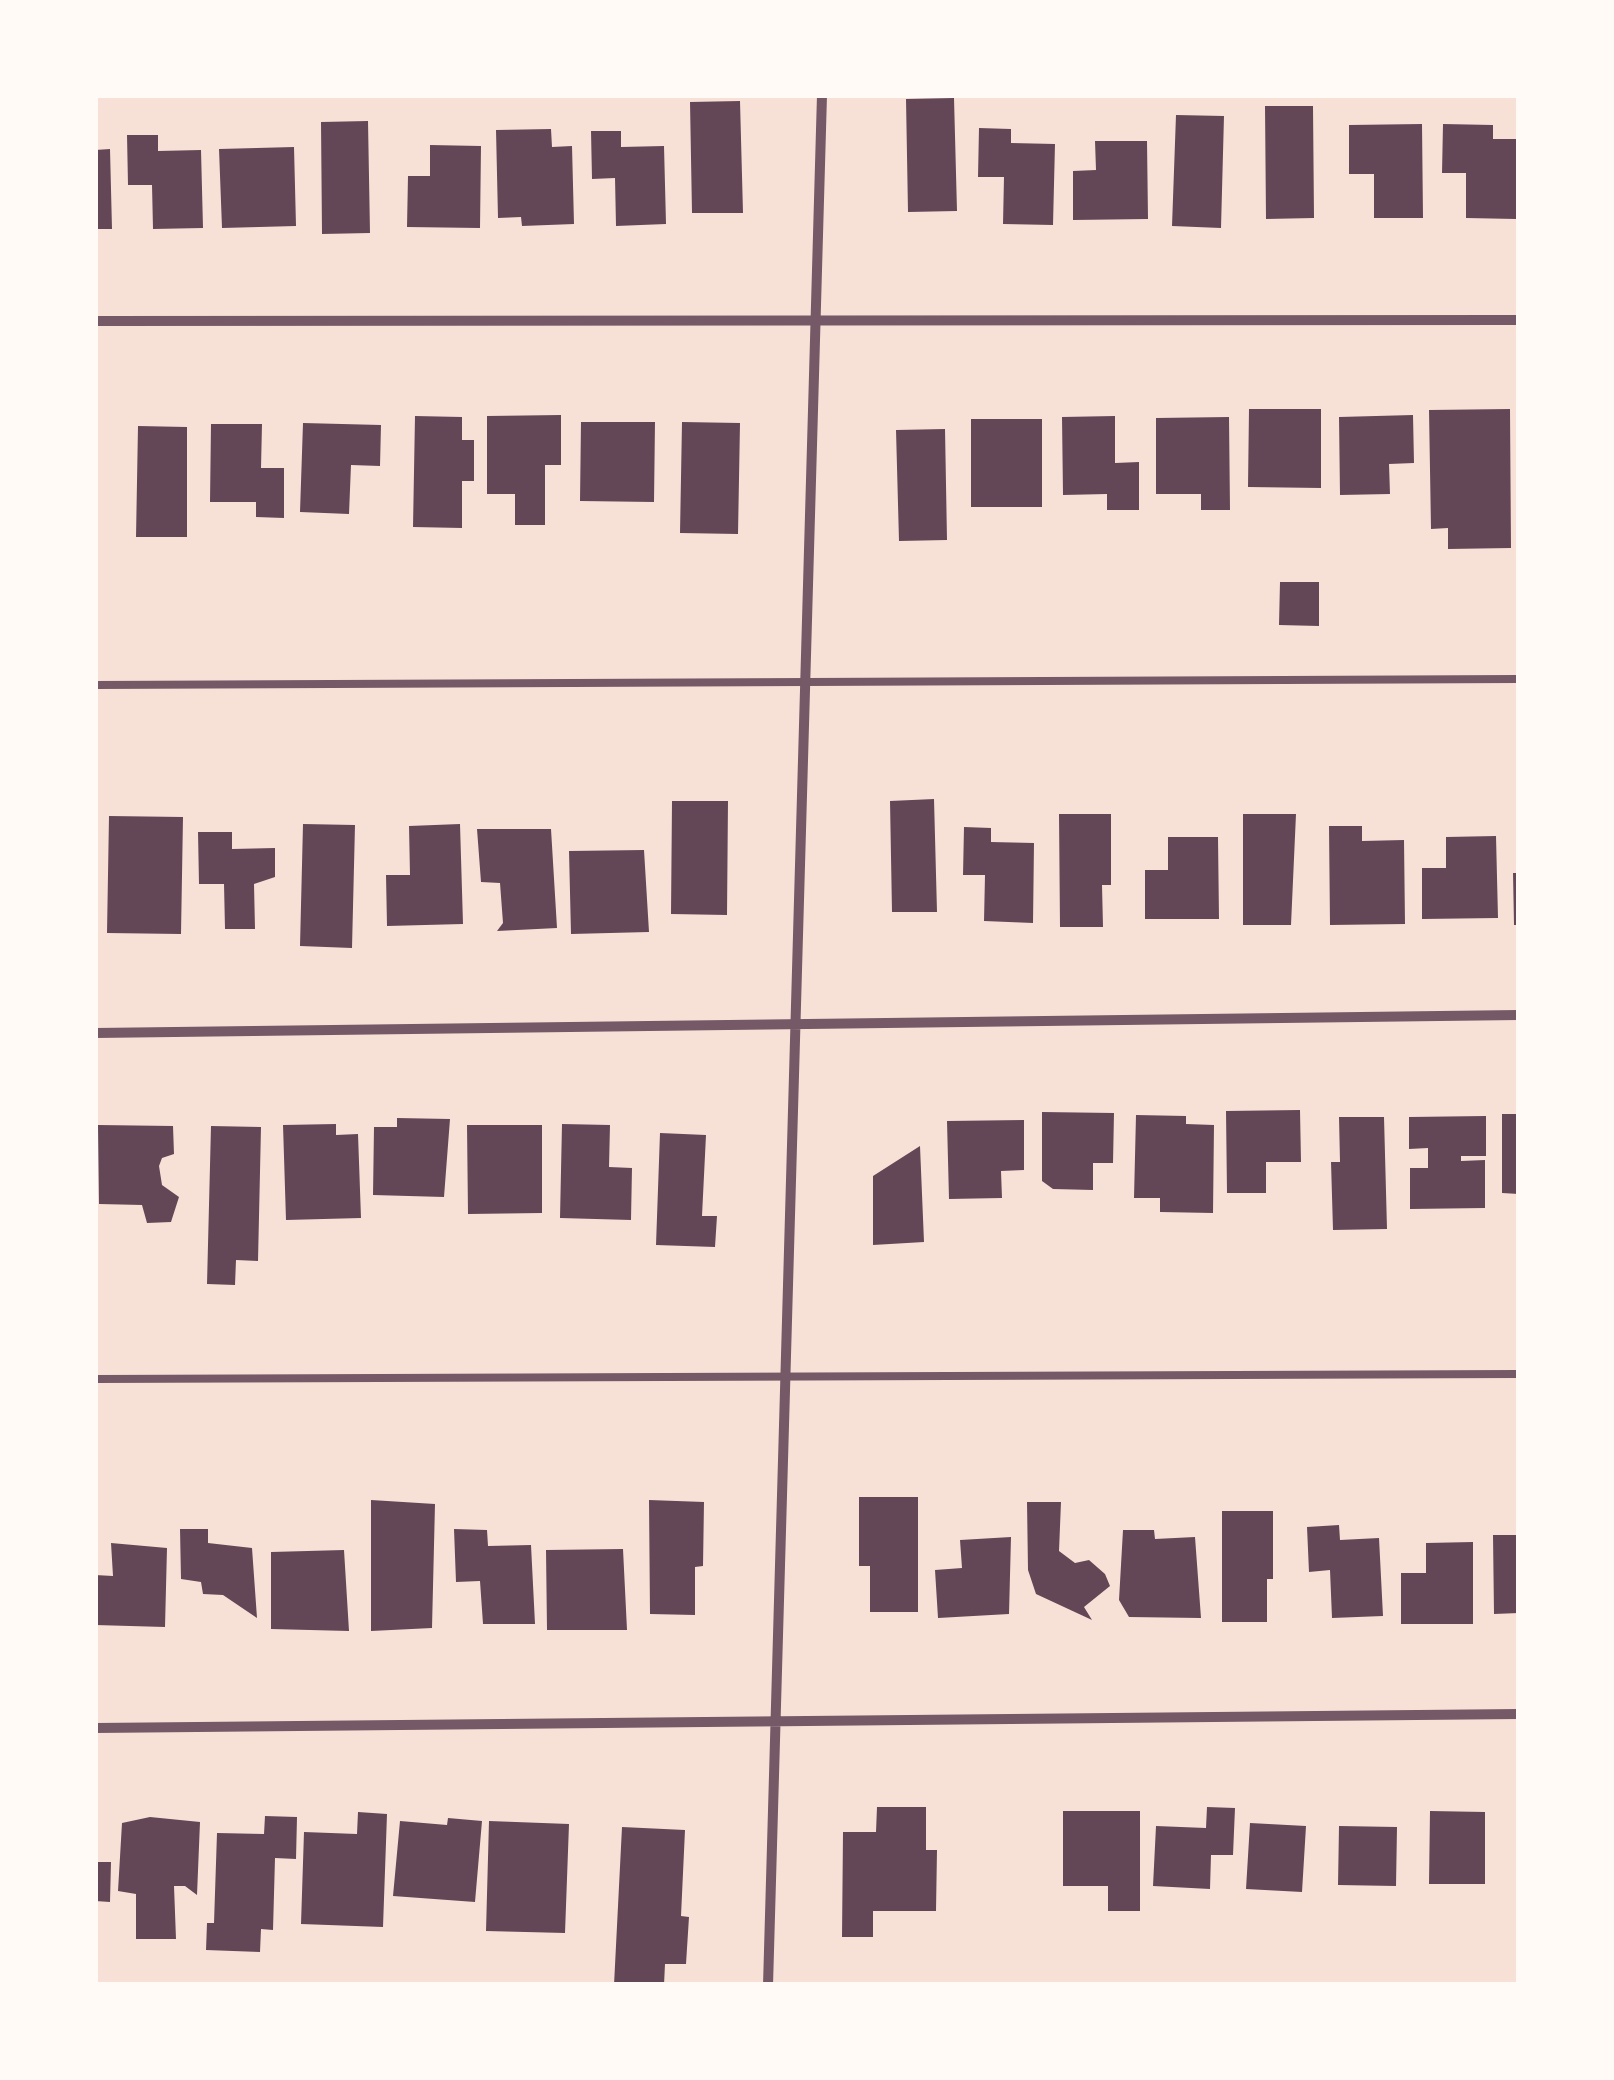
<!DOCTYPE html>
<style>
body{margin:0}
#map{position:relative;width:1614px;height:2080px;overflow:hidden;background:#f7e1d7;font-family:Roboto,sans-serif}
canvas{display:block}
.frame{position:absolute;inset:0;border:98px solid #fffaf5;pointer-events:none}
</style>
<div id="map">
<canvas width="1614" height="2080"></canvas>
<div class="frame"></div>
</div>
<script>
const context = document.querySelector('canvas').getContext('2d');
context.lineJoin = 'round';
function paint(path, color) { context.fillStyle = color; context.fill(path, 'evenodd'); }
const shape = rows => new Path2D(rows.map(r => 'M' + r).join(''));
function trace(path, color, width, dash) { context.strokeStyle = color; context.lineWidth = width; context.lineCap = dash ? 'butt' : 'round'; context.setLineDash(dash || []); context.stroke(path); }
paint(shape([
 [954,98,957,211,908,212,906,99],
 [740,101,743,213,692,213,690,102],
 [1265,106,1313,106,1314,218,1266,219],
 [1176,115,1224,116,1221,228,1172,226],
 [368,121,370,233,322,234,321,122],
 [1422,124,1423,218,1374,218,1374,174,1349,174,1349,125],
 [1443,124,1493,125,1493,139,1517,139,1516,219,1466,218,1466,173,1442,173],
 [979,128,1011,129,1011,143,1055,144,1053,225,1003,224,1004,177,978,177],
 [551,129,552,147,572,146,574,224,522,226,521,217,498,218,496,130],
 [591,131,621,131,621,147,664,146,666,224,616,226,615,178,592,179],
 [127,135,158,135,158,151,201,150,203,228,153,229,152,185,128,185],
 [1095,141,1147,141,1148,219,1073,220,1073,171,1096,170],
 [430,145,481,146,480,228,407,227,408,176,430,176],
 [294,147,296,226,222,228,219,149],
 [110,149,112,229,95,229,95,150],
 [1249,409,1321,409,1321,488,1248,487],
 [1510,409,1511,548,1448,549,1448,528,1431,529,1429,410],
 [561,415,561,465,545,465,545,525,515,525,515,494,487,494,487,416],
 [1413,415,1414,463,1389,464,1390,494,1340,495,1339,417],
 [415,416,462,417,462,440,474,440,474,481,462,481,462,528,413,527],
 [1115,416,1115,463,1139,462,1139,510,1107,510,1107,494,1063,495,1062,417],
 [1229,417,1230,510,1201,510,1201,494,1156,494,1156,418],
 [971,419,1042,419,1042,507,971,507],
 [581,422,655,422,654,502,580,501],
 [682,422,740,423,738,534,680,533],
 [303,423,381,425,380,466,351,465,349,514,300,512],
 [211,424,262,424,261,468,284,468,284,518,256,517,256,502,210,502],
 [138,426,187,427,187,537,136,537],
 [945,429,947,540,899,541,896,430],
 [1280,582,1319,582,1319,626,1279,625],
 [934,799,937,912,892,912,890,801],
 [672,801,728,801,727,915,671,914],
 [1059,814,1111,814,1111,885,1102,885,1103,927,1060,927],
 [1243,814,1296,814,1291,925,1243,925],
 [109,816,183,817,181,934,107,933],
 [303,824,355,825,352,948,300,946],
 [460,824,463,924,387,926,386,875,410,875,409,826],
 [1329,826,1362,826,1362,841,1404,840,1405,924,1330,925],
 [964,827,991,828,991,842,1034,843,1033,923,984,921,985,875,963,875],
 [477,829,551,829,557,928,497,931,503,923,500,883,481,882],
 [198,832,232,832,232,849,275,848,275,877,254,884,255,929,225,929,224,884,199,884],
 [1496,836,1498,918,1422,919,1422,868,1446,868,1446,837],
 [1168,837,1218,837,1219,919,1145,919,1145,870,1168,870],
 [644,850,649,932,571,934,569,851],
 [1513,873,1519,873,1519,925,1514,925],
 [1300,1110,1301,1162,1266,1162,1266,1193,1227,1193,1226,1111],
 [1042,1112,1114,1113,1113,1163,1093,1163,1093,1190,1053,1189,1042,1181],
 [1502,1114,1519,1114,1519,1194,1502,1193],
 [1136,1115,1186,1116,1186,1124,1214,1125,1213,1213,1160,1212,1160,1198,1134,1198],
 [1486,1116,1486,1156,1461,1156,1461,1161,1485,1160,1485,1208,1410,1209,1410,1168,1428,1168,1428,1148,1409,1149,1409,1117],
 [1339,1117,1384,1117,1387,1229,1333,1230,1331,1162,1340,1162],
 [397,1118,450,1119,444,1197,373,1195,374,1127,397,1127],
 [1024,1120,1024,1170,1001,1171,1002,1198,949,1199,947,1121],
 [336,1124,336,1135,358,1134,361,1218,286,1220,283,1125],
 [562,1124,610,1125,609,1167,632,1168,631,1220,560,1218],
 [98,1125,173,1126,174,1154,162,1158,159,1166,162,1185,179,1197,171,1222,147,1223,142,1205,99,1204],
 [467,1125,542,1125,542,1213,468,1214],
 [211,1126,261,1127,258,1261,236,1260,235,1285,207,1284],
 [660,1133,706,1135,702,1216,717,1216,715,1247,656,1245],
 [920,1146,924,1242,873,1245,873,1176],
 [859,1497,918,1497,918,1612,870,1612,870,1566,859,1566],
 [371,1500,435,1504,432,1628,371,1631],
 [649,1500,704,1502,703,1566,695,1567,695,1615,650,1614],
 [1027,1502,1061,1502,1059,1551,1075,1563,1089,1560,1105,1574,1110,1586,1084,1607,1092,1620,1036,1594,1028,1570],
 [1222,1511,1273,1511,1273,1579,1267,1579,1267,1622,1222,1622],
 [1339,1525,1340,1540,1379,1538,1383,1616,1332,1618,1330,1570,1309,1572,1307,1527],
 [180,1529,208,1529,208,1543,252,1548,257,1618,223,1595,203,1594,201,1582,181,1579],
 [454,1529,487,1530,488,1546,531,1545,535,1624,483,1624,480,1581,456,1582],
 [1123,1530,1154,1530,1155,1539,1195,1537,1201,1618,1129,1617,1119,1600],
 [1493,1535,1519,1535,1519,1613,1494,1614],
 [1011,1537,1009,1614,938,1618,935,1570,962,1568,960,1540],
 [1473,1542,1473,1624,1401,1624,1401,1573,1426,1573,1426,1543],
 [111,1543,167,1548,165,1627,95,1625,95,1575,113,1576],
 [623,1549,627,1630,547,1630,546,1550],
 [344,1550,349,1631,271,1629,271,1552],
 [877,1807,926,1807,926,1850,937,1850,936,1911,873,1911,873,1937,842,1937,843,1832,876,1832],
 [1207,1807,1235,1808,1233,1855,1211,1855,1210,1889,1153,1886,1156,1826,1206,1828],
 [1063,1811,1140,1811,1140,1911,1108,1911,1108,1886,1063,1886],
 [1430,1811,1485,1812,1485,1884,1429,1884],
 [358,1812,387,1814,383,1927,301,1924,304,1832,357,1834],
 [265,1816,297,1817,296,1859,275,1858,273,1930,261,1929,260,1952,206,1950,207,1923,214,1923,217,1833,264,1834],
 [150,1817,200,1822,197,1895,185,1886,174,1886,176,1939,136,1939,136,1894,118,1891,122,1823],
 [448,1818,482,1821,475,1902,393,1896,400,1821,447,1825],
 [489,1821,569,1824,565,1933,486,1931],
 [1250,1823,1306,1826,1302,1892,1246,1889],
 [1339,1826,1397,1827,1396,1886,1338,1885],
 [622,1827,685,1830,681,1916,689,1917,686,1964,665,1964,664,1985,614,1985],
 [95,1862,111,1862,110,1902,95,1901]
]), '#644757');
trace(shape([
 [95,685,1519,679],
 [95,1379,1519,1374]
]), '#755966', 8);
trace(shape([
 [95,321,1519,320],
 [95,1033,1519,1015],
 [95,1728,1519,1714],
 [768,1985,822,95]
]), '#755966', 10);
</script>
